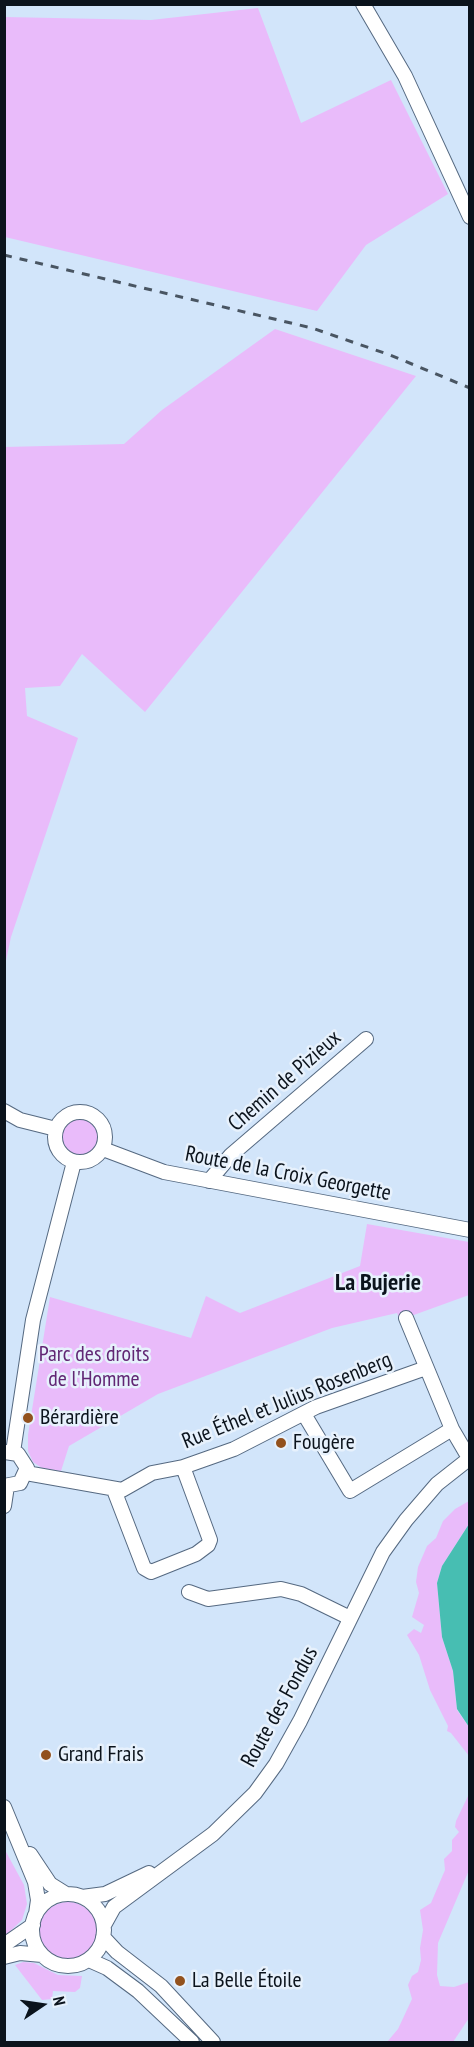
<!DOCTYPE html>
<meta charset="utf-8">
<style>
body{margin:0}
#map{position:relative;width:474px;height:2047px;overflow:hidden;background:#d2e5fa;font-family:"PT Sans Narrow",sans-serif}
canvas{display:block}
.frame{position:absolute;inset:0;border:6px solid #0b131c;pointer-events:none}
.north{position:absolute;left:12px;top:1975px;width:60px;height:60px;-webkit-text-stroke:4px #e7f1fc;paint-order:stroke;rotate:77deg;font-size:16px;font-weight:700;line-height:24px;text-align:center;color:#0b131c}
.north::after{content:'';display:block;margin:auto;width:21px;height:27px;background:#0b131c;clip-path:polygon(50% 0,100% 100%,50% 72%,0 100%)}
</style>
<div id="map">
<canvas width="474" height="2047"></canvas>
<div class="frame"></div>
<div class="north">N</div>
</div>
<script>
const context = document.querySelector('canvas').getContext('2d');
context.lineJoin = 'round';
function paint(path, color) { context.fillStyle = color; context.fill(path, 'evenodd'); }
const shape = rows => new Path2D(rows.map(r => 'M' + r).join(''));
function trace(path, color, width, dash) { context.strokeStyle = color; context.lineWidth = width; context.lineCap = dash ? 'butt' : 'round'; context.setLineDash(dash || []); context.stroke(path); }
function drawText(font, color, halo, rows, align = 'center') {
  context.font = font + ' "PT Sans Narrow",sans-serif'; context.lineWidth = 5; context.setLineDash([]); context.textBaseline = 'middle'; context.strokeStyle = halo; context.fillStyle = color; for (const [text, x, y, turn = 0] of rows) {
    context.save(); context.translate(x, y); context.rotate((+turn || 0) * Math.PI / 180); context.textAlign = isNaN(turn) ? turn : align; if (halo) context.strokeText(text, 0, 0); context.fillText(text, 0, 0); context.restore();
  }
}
paint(shape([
 [258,8,301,123,391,80,448,194,366,245,317,311,5,237,5,17,151,20],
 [275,329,416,376,145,712,82,654,60,686,25,688,27,716,78,738,11,937,5,965,5,447,124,444,162,410],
 '61 1137a19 19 0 1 1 38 0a19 19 0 1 1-38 0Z',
 [367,1224,469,1242,469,1295,400,1320,397,1313,332,1328,158,1394,69,1446,61,1471,42,1468,33,1462,28,1451,28,1435,50,1297,191,1338,206,1296,240,1313,360,1266],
 [469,1501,469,1524,442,1566,437,1583,442,1637,453,1671,457,1710,469,1727,469,1756,451,1733,447,1731,448,1726,430,1690,419,1655,407,1635,414,1629,421,1633,424,1625,412,1617,419,1593,416,1582,418,1567,427,1546,436,1538,443,1521,455,1509],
 [469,1794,469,1870,438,1943,437,1975,440,1986,454,1987,469,1982,469,2018,453,2042,387,2042,398,2029,412,1999,408,1985,412,1976,418,1972,421,1960,420,1948,423,1930,420,1910,431,1903,445,1870,444,1859,452,1851,452,1840,459,1832,455,1827,456,1821],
 [5,1850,24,1885,27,1904,22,1920,5,1936],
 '39 1931a29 29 0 1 1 58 0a29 29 0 1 1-58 0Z',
 [23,1962,34,1963,58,1975,82,1976,80,1988,75,1992,53,1991,52,1999,42,2000,15,1965]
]), '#e9bbfa');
paint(shape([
 [469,1524,469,1727,457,1709,453,1671,442,1637,437,1583,442,1566]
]), '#47beb2');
const minor = shape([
 [363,4,405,76,470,217],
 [4,1111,20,1120,56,1129],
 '55 1137a25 25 0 1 1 50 0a25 25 0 1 1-50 0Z',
 [103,1149,164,1172,470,1230],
 [209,1181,231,1155,366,1039],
 [406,1318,452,1429,469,1458],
 [304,1414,350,1491,452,1429],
 [13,1452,33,1320,74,1162],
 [26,1473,122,1490,152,1473,183,1467,234,1449,316,1407,426,1368],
 [4,1486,20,1483,27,1468,18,1454,5,1452],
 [114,1490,144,1568,151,1572,196,1554,208,1545,210,1540,183,1467],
 [4,1506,7,1486],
 [189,1592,208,1599,281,1589,301,1594,350,1618],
 [4,1807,35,1882,38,1900,36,1914],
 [30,1854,50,1884,66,1894],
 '32 1930a36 36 0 1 1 72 0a36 36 0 1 1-72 0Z',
 [82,1897,105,1894,149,1873],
 [104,1925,114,1907,213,1834,255,1793,276,1764,300,1721,383,1552,406,1520,437,1484,470,1458],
 [103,1937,117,1952,161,1986,213,2042],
 [4,1945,33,1925],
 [4,1957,20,1953,42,1955],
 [89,1960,107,1968,138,1991,192,2042]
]);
trace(minor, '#556981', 16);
trace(minor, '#fff', 14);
trace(shape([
 [4,255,312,328,390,355,470,388]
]), '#495562', 3, [8, 8]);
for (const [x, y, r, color] of [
 [28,1418,6,"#92511d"],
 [281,1443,6,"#92511d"],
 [46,1755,6,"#92511d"],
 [180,1981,6,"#92511d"]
]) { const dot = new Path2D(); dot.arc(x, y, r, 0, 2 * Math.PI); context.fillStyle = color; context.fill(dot); trace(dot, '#e7f1fc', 2); }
drawText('22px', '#0b131c', '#e7f1fc', [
 ["Chemin de Pizieux",285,1081,-41],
 ["Route de la Croix Georgette",288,1174,11],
 ["Rue Éthel et Julius Rosenberg",287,1401,-22],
 ["Route des Fondus",280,1707,-61]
]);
drawText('22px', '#612674', '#e7f1fc', [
 ["Parc des droits",94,1355],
 ["de l'Homme",94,1380]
]);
drawText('22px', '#0b131c', '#e7f1fc', [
 ["Bérardière",40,1418],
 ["Fougère",293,1443],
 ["Grand Frais",58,1755],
 ["La Belle Étoile",192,1981]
], 'left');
drawText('bold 24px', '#0b131c', '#e7f1fc', [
 ["La Bujerie",378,1283]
]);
</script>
